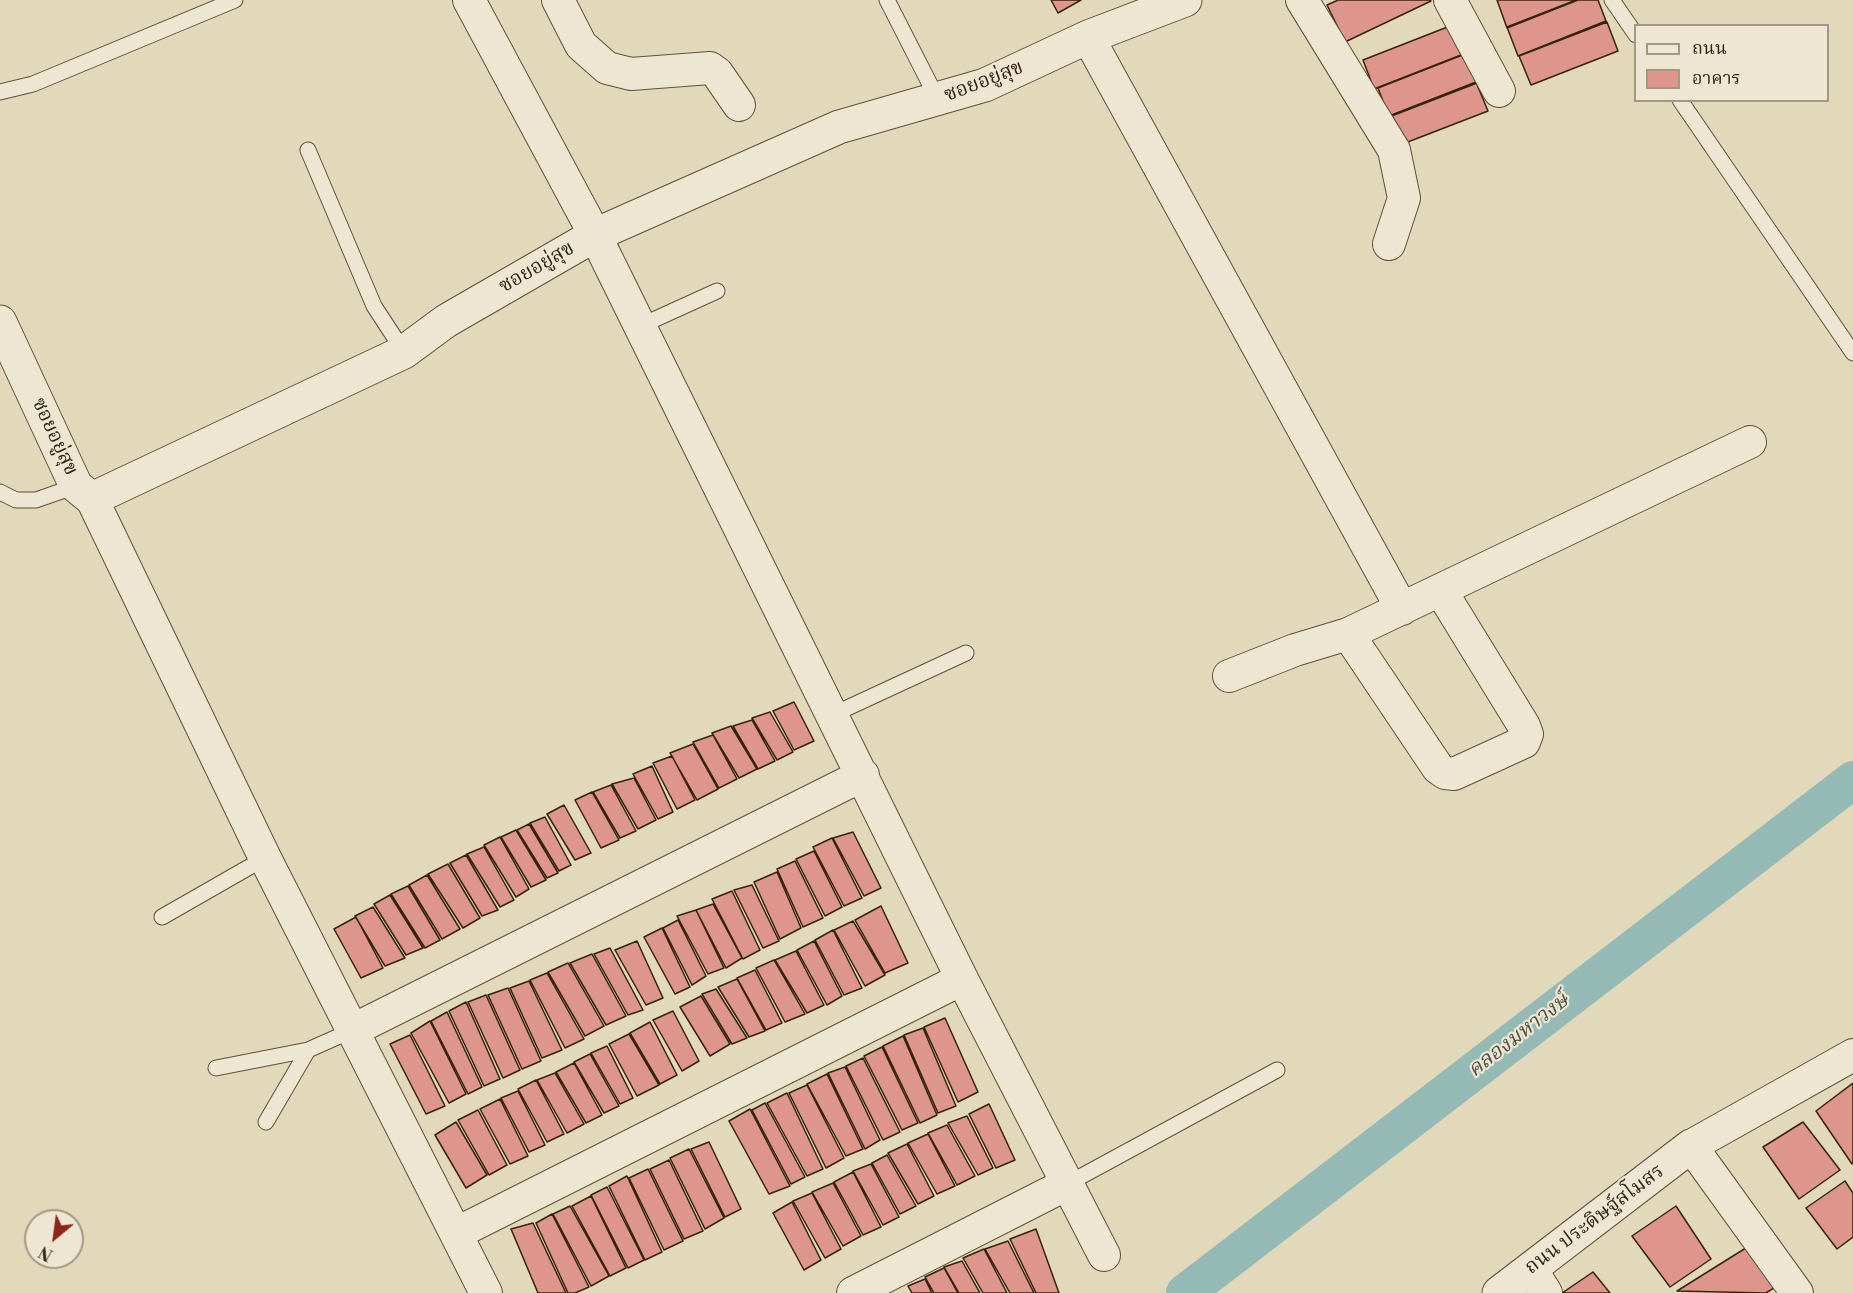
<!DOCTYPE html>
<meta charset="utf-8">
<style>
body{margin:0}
#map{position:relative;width:1853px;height:1293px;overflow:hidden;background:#e2d9bb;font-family:"Libre Bodoni","Noto Serif Thai",serif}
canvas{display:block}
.legend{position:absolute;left:1634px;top:24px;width:195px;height:78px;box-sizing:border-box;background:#ece6d3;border:2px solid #a39885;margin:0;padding:8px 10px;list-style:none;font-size:18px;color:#352310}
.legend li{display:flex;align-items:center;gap:12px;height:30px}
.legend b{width:30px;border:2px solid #a39885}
.north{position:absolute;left:24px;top:1209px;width:60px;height:60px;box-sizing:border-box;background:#ece6d3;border:2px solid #a39885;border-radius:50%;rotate:209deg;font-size:16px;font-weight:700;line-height:24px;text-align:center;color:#352310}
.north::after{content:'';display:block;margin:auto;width:21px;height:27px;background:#8f2418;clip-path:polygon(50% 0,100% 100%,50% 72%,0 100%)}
</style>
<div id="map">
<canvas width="1853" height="1293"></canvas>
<ul class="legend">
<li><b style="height:8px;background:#ece6d3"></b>ถนน</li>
<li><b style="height:16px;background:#de958c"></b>อาคาร</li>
</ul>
<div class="north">N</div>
</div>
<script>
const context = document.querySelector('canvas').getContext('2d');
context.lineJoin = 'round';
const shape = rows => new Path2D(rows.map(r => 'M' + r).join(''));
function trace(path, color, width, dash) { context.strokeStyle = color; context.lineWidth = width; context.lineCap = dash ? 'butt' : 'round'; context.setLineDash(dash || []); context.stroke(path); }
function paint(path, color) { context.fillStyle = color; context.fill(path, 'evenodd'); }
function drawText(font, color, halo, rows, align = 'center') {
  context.font = font + ' "Libre Bodoni","Noto Serif Thai",serif'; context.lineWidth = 4.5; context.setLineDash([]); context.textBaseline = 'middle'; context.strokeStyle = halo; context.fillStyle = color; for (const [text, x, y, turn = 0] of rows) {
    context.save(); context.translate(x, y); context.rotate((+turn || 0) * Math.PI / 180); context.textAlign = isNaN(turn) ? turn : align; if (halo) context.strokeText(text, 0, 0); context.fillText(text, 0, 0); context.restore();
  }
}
trace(shape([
 [1185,1293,1853,780]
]), '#95b9b5', 38);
const building = shape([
 [1051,0,1081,0,1058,13,1051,0],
 [1338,0,1430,0,1431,1,1345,42,1327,5,1338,0],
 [1497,0,1578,0,1507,28,1497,0],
 [1576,0,1598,0,1606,21,1518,56,1507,27,1576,0],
 [1607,22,1618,51,1531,85,1519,56,1607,22],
 [1450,26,1461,55,1374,89,1363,60,1450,26],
 [1465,54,1477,83,1389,117,1378,88,1465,54],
 [1476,82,1488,111,1400,145,1389,116,1476,82],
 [794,702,814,741,794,750,773,711,794,702],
 [770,712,793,752,777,760,752,718,770,712],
 [752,720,775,761,758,769,733,726,752,720],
 [731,726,757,769,739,778,712,733,731,726],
 [713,735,737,779,719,788,693,742,713,735],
 [693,744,718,789,697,800,670,753,693,744],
 [672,756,695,800,677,809,653,763,672,756],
 [652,766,673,812,658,819,633,774,652,766],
 [634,778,656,820,638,829,612,784,634,778],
 [611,785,636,831,620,838,593,792,611,785],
 [592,792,619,840,601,848,575,800,592,792],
 [564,805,591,853,575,860,547,814,564,805],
 [545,817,571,865,559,871,530,823,545,817],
 [529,824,558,873,547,878,517,830,529,824],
 [516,830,546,880,531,887,501,837,516,830],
 [853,832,881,888,864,896,833,838,853,832],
 [500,837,529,889,516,897,484,845,500,837],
 [832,838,862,898,844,906,813,847,832,838],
 [484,847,514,900,500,907,467,854,484,847],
 [814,851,842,907,825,916,796,859,814,851],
 [466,855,498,910,482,916,450,863,466,855],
 [795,861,823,918,803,927,777,869,795,861],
 [448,864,480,918,463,928,428,874,448,864],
 [777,872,801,928,780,939,754,882,777,872],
 [427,875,460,929,442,939,409,885,427,875],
 [752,885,779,941,763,948,734,890,752,885],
 [408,886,440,940,425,948,391,894,408,886],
 [732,891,760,950,743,959,712,899,732,891],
 [390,895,423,948,406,955,374,904,390,895],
 [713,904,742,958,726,968,696,910,713,904],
 [881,906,908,963,885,973,855,920,881,906],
 [373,907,405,958,385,966,355,916,373,907],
 [696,910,724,968,708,974,677,916,696,910],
 [356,917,383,968,361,978,334,929,356,917],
 [678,920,706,976,692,985,663,928,678,920],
 [853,921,885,975,865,986,834,930,853,921],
 [662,928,690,987,675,994,644,937,662,928],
 [833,930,862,988,844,995,815,940,833,930],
 [637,941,663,998,646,1005,615,950,637,941],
 [814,941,842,996,827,1005,797,950,814,941],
 [610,948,643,1010,628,1015,594,954,610,948],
 [796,951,824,1005,807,1013,775,960,796,951],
 [592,954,626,1016,606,1025,570,963,592,954],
 [774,960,805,1014,785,1022,756,968,774,960],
 [568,963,604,1026,585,1036,548,972,568,963],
 [755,970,782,1023,766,1030,737,978,755,970],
 [547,973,584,1039,565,1048,530,980,547,973],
 [737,979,765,1031,749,1037,718,987,737,979],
 [529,981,562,1050,542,1058,510,988,529,981],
 [508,988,541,1061,522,1069,488,995,508,988],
 [716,989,747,1038,732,1044,702,994,716,989],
 [486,995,520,1070,503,1078,468,1002,486,995],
 [701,996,730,1044,710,1056,680,1007,701,996],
 [466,1002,500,1079,484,1086,449,1011,466,1002],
 [673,1011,699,1061,682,1071,653,1020,673,1011],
 [447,1012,482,1087,468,1094,431,1021,447,1012],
 [945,1018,978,1092,958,1102,924,1027,945,1018],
 [430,1021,466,1094,449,1103,411,1033,430,1021],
 [650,1022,677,1075,660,1084,630,1033,650,1022],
 [923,1028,956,1106,938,1113,904,1035,923,1028],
 [629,1034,659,1085,637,1096,609,1044,629,1034],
 [410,1035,445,1106,426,1114,390,1044,410,1035],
 [903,1036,937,1115,920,1123,883,1046,903,1036],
 [607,1046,633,1098,620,1104,591,1053,607,1046],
 [882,1047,918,1123,902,1130,864,1056,882,1047],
 [590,1054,619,1106,604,1113,574,1062,590,1054],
 [863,1058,900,1132,883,1140,846,1066,863,1058],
 [574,1063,602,1115,586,1123,556,1072,574,1063],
 [845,1067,880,1140,865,1149,828,1073,845,1067],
 [555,1073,584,1124,567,1133,537,1080,555,1073],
 [827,1074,863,1149,846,1156,807,1084,827,1074],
 [536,1080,564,1134,547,1142,518,1089,536,1080],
 [1853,1083,1853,1163,1852,1164,1816,1111,1853,1083],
 [807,1085,844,1158,826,1168,789,1093,807,1085],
 [518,1091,545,1145,529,1152,501,1098,518,1091],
 [787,1093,823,1169,807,1176,767,1103,787,1093],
 [500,1099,528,1156,510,1164,480,1109,500,1099],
 [765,1103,805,1177,791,1184,752,1110,765,1103],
 [989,1104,1015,1160,996,1168,969,1114,989,1104],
 [750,1109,790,1186,769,1194,729,1121,750,1109],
 [478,1110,507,1165,489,1175,458,1120,478,1110],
 [967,1116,993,1168,978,1175,948,1123,967,1116],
 [456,1122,487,1175,466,1188,435,1135,456,1122],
 [1803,1122,1840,1170,1799,1199,1763,1147,1803,1122],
 [947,1125,975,1176,957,1185,928,1133,947,1125],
 [928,1134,955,1186,937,1194,908,1143,928,1134],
 [709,1142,741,1209,725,1217,691,1149,709,1142],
 [907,1144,934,1196,918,1204,888,1153,907,1144],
 [689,1149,724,1218,705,1229,670,1158,689,1149],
 [887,1155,916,1206,900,1214,872,1163,887,1155],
 [669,1160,703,1231,684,1239,650,1169,669,1160],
 [871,1164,899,1217,883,1225,853,1171,871,1164],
 [648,1169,683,1241,664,1250,629,1178,648,1169],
 [853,1172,881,1227,863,1235,834,1182,853,1172],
 [627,1176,662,1252,645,1260,609,1186,627,1176],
 [1845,1181,1853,1193,1853,1237,1837,1249,1806,1208,1845,1181],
 [833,1183,861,1236,843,1246,812,1192,833,1183],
 [607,1187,644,1260,628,1268,591,1195,607,1187],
 [812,1193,841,1249,825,1258,793,1201,812,1193],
 [591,1196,626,1268,610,1276,572,1206,591,1196],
 [792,1202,821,1260,804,1270,773,1213,792,1202],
 [570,1206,609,1276,591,1286,553,1214,570,1206],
 [1676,1206,1711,1259,1670,1287,1632,1236,1676,1206],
 [552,1214,589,1287,575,1293,568,1293,536,1223,552,1214],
 [533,1223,566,1293,538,1293,511,1229,533,1223],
 [1036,1229,1059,1293,1036,1293,1010,1239,1036,1229],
 [1008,1241,1034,1293,1010,1293,985,1249,1008,1241],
 [1749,1246,1777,1286,1766,1293,1677,1291,1749,1246],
 [984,1249,1007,1293,983,1293,963,1258,984,1249],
 [962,1261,980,1293,959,1293,944,1267,962,1261],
 [944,1268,958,1293,934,1293,925,1277,944,1268],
 [1593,1272,1610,1293,1562,1293,1593,1272],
 [925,1279,932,1293,912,1293,908,1286,925,1279]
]);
paint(building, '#de958c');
trace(building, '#352310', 1.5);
const service = shape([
 [887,0,938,100],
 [1612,0,1636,35],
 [0,92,33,84,235,0],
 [1680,100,1853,353],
 [308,150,374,306,404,352],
 [640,326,717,291],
 [0,492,16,500,36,500,76,486],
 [832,715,966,653],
 [162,917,265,858],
 [216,1068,308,1050],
 [266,1122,308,1050,353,1030],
 [1067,1184,1277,1070]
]);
const minor = shape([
 [469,0,595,235,962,979,1104,1255],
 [558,0,581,45,607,68,631,74,710,68,717,73,739,105],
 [1302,0,1394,150,1404,198,1389,244],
 [1450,0,1499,91],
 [1088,37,1402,609],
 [92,499,265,858,486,1293],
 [1348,634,1438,768,1445,773,1454,774,1524,742,1527,734,1524,726,1441,591],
 [1229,676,1295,650,1348,634,1750,442],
 [353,1030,863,775],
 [457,1233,962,979],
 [1531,1269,1546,1293],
 [853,1293,1067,1184],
 [1797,1293,1691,1146,1853,1055]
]);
const tertiary = shape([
 [0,322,76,486,92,499,404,352,446,321,595,235,839,127,985,85,1088,37,1185,0],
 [1499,1293,1691,1146]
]);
trace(service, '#60503b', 17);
trace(minor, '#60503b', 34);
trace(tertiary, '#60503b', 35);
trace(service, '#ece6d3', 15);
trace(minor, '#ece6d3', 32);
trace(tertiary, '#ece6d3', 33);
drawText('20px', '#352310', '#ece6d3', [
 ["ซอยอยู่สุข",984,82,-21],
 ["ซอยอยู่สุข",537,268,-30],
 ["ซอยอยู่สุข",54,437,65],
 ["ถนน ประดิษฐ์สโมสร",1595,1220,-37]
]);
drawText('italic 21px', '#525042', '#ece6d3', [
 ["คลองมหาวงษ์",1519,1036,-38]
]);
</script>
